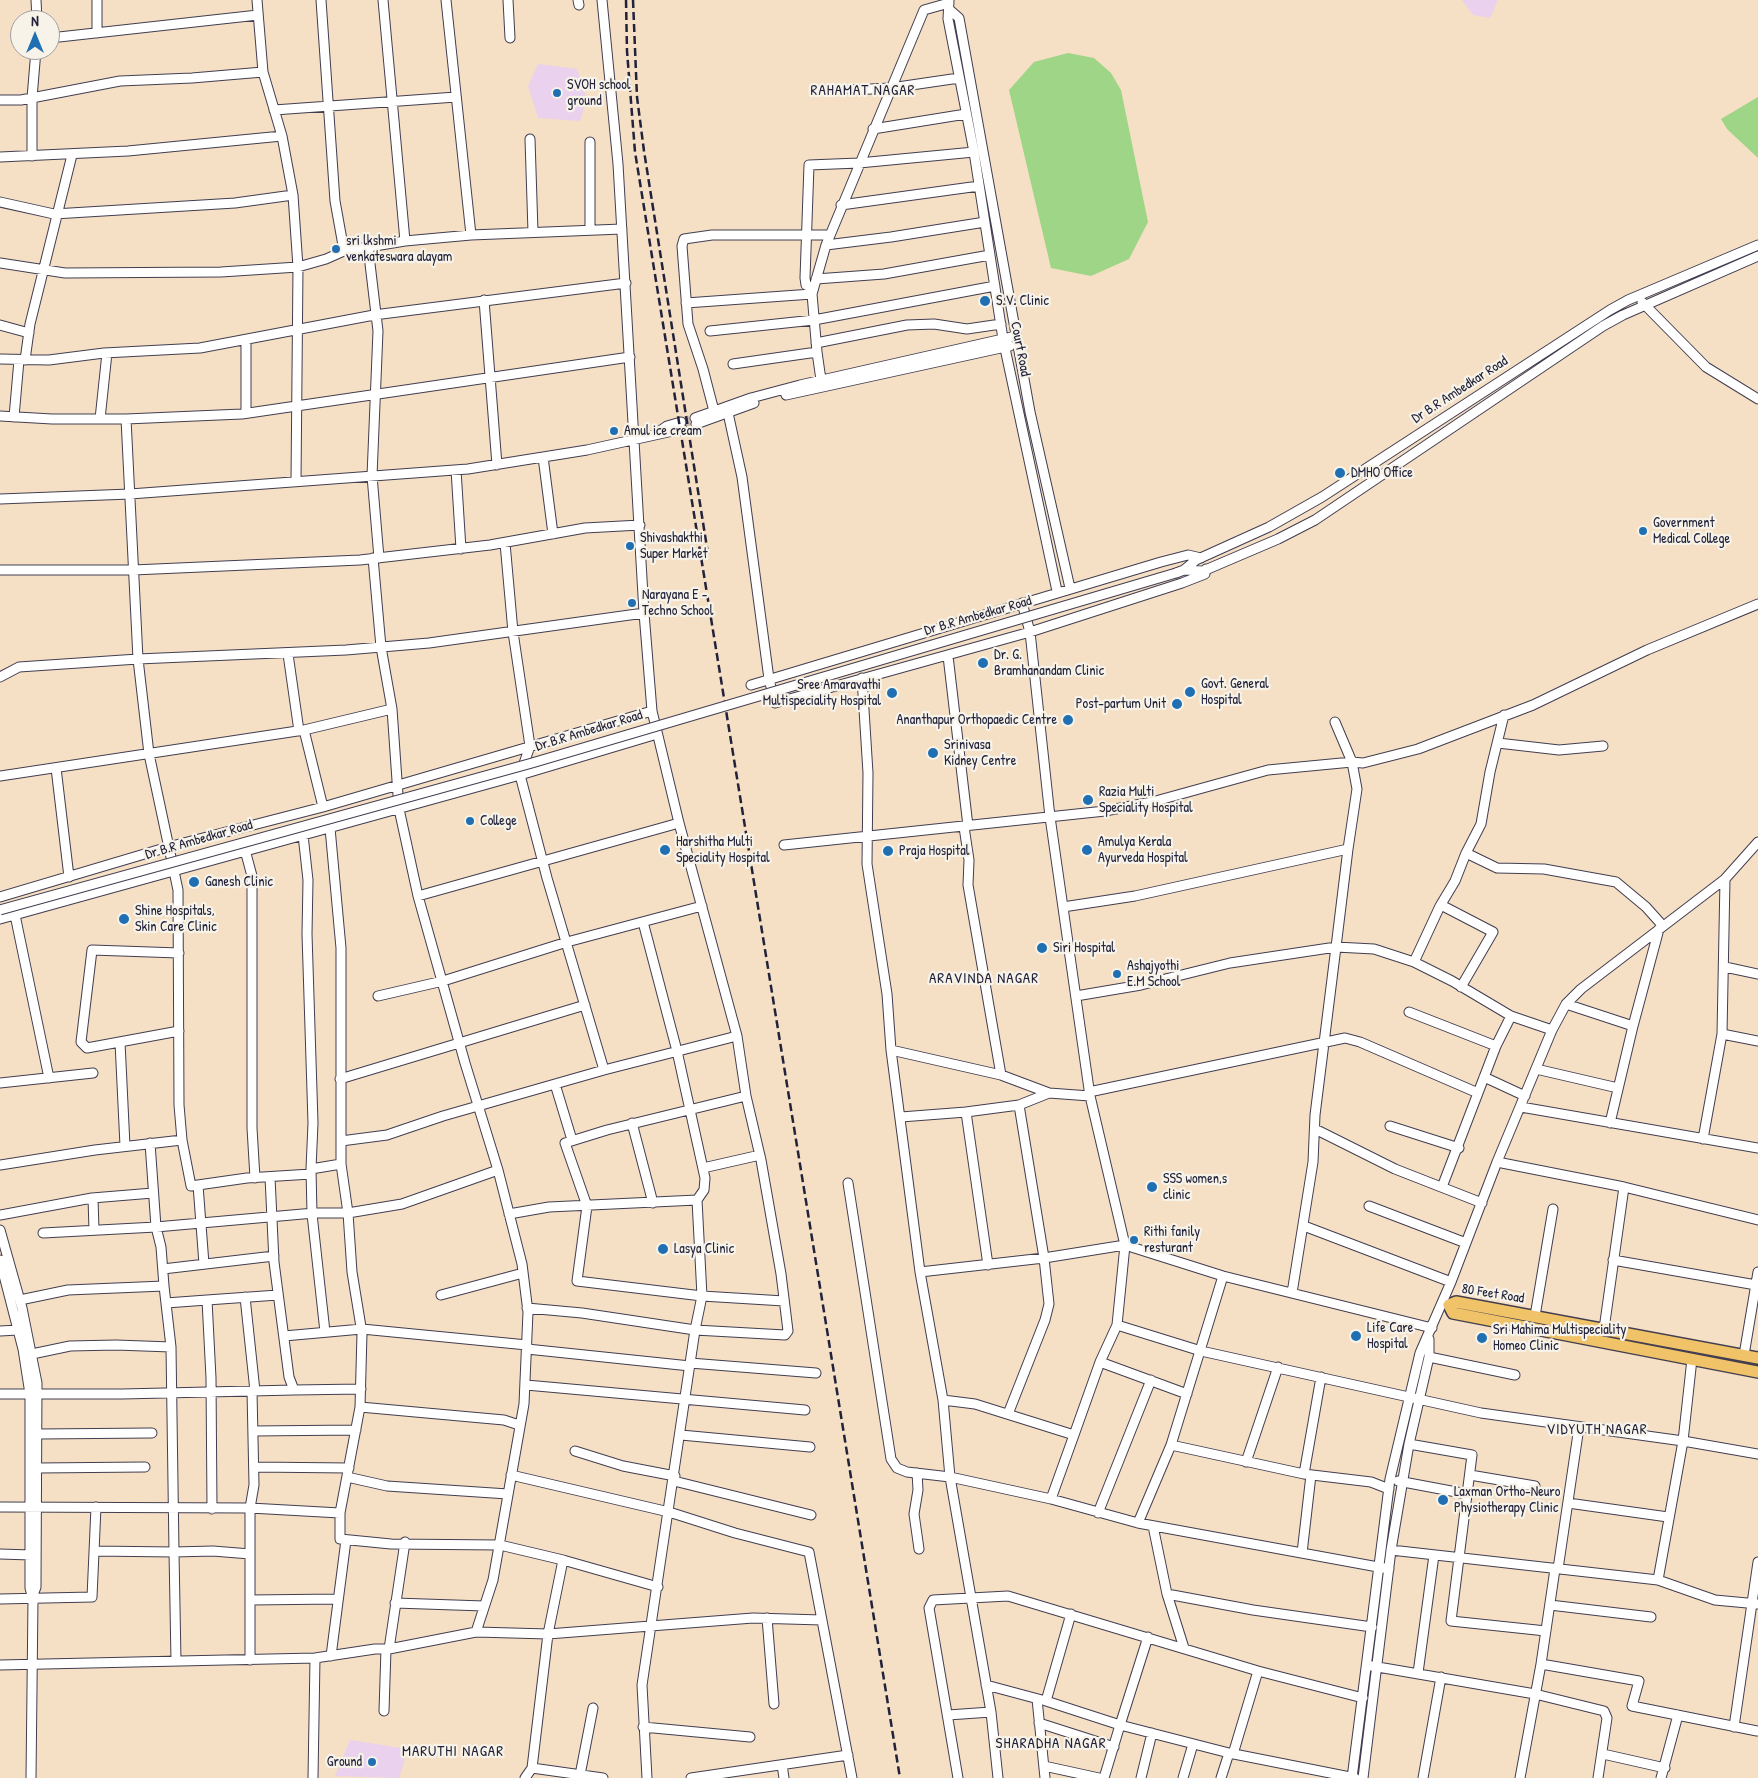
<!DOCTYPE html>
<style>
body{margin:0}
#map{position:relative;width:1758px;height:1778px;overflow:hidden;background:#f5dfc5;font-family:"Patrick Hand",sans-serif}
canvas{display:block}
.north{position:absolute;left:10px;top:10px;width:50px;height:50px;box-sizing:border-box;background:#f7f3e8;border:1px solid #a29fa3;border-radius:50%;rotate:0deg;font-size:14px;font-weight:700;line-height:20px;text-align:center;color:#22223b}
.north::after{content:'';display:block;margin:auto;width:18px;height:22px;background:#1f6fb2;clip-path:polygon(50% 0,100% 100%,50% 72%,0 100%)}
</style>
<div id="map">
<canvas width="1758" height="1778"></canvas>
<div class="north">N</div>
</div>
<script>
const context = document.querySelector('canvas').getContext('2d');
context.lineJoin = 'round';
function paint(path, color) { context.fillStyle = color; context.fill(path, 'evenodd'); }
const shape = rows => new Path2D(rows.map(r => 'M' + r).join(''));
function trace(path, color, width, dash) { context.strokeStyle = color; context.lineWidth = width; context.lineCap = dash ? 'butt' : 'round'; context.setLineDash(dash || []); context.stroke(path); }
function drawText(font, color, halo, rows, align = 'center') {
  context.font = font + ' "Patrick Hand",sans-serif'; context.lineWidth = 4.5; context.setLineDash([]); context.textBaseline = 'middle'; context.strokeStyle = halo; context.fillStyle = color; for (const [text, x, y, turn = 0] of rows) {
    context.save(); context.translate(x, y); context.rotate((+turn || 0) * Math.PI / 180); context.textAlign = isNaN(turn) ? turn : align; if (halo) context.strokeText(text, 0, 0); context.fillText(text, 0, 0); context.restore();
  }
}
paint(shape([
 [1462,0,1498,0,1490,18,1473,15],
 [538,64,577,69,587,99,580,121,538,118,528,86],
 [350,1740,408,1749,399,1778,335,1776]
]), '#ead1ed');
paint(shape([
 [1068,53,1094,58,1111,73,1121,90,1148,222,1129,259,1091,276,1051,268,1009,90,1034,62],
 [1758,97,1758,158,1727,129,1721,119]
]), '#9ed586');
trace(shape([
 [681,422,695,418],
 [682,429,696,424]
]), '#cbb9a9', 9, [9, 4.5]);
const minor = shape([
 [36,0,37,20],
 [97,0,97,33],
 [257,0,263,72,282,136,293,195,298,267,296,481],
 [321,0,335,201,344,251],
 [383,0,405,241],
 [446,0,471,235],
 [508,0,510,38],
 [578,0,579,5],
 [602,0,618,164,644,613,652,711,679,823,737,1036,604,1070],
 [949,0,948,19,974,152,1003,339,1057,591],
 [950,10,959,18,1030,412,1070,588],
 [50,38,258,15],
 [851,90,891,88,959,78],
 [0,100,21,100,120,81,192,78,263,72],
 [274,110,456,97],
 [873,129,966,114],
 [530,139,533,232],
 [590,142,590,230],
 [32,156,32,98,36,50],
 [0,157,128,151,282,136],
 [0,202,54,214,235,203,293,195],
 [841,205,979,186],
 [826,245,891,237,985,222],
 [368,247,378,331,372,476,379,558],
 [0,263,65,273,221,272,298,267,326,259,344,251,405,241,471,235,622,229],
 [816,279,884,274,990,255],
 [813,288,806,285,805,278,809,165,859,163,974,152],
 [484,300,497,465],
 [1642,302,1706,367,1758,399],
 [686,303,812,294],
 [0,325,29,333],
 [710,331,814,320,995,286],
 [246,340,246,413],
 [816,343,907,325,934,324,967,329,1001,324],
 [0,359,49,360,104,353,200,348,374,315,626,283],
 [25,360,30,324,72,155],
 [733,364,817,352],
 [822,387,817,352,812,294,826,245,924,10,949,3],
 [786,395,1010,346],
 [714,411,703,369,688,324,682,246,684,239,712,235,830,235],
 [728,413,742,477,769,679,775,703,1030,632,1182,583,1205,574,1206,569],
 [0,416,52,419,126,419,242,414,630,357],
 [14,417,19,360],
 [695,418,751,398,800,385,1016,336],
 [100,419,107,353],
 [126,419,138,659,149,754,178,890,179,1105,182,1140],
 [696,424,754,403],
 [657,433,667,426,681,422],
 [543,457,553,534],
 [456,470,461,549],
 [0,499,130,494,468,469,587,450,682,429],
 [0,570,133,570,360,560,490,545,585,528,640,525],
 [1184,570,1203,571,1278,539,1315,520,1603,326,1623,315,1758,256],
 [1176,573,1184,570,1196,560,1269,527,1322,497,1610,310,1628,300,1758,245],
 [1022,603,1030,632,1050,817,1090,1096,1125,1245,1223,1276,1432,1328],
 [288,654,299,731],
 [948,656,968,826],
 [0,677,19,667,138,659,346,650,429,643,644,613],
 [862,678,868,773,867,864,887,994,891,1050],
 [751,685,1161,562,1188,555,1201,558],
 [392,709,399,809,418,896,465,1063,498,1170,522,1264,528,1312,524,1404,493,1580,476,1632],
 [1504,715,1490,772,1481,824,1466,853,1497,868,1544,869,1616,882,1646,907,1663,926],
 [1335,722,1352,762,1363,763,1418,749,1533,705,1647,650,1758,604],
 [304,730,323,807],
 [1498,743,1559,750,1603,746],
 [56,768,69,877],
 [0,776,304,730,392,709,381,647,373,558],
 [964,827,969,860,968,885,1001,1075],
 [330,828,341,948,341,1164],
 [303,835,308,880,307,934,313,1123,311,1169,341,1164,348,1213,352,1272,362,1333,360,1407],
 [784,845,1105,811,1152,802,1268,770,1352,762,1357,789,1348,849],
 [245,850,252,876,252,1128,255,1178],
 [1725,879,1722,1034,1758,1041],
 [418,896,679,823],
 [0,897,168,847,323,807,652,711],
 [1441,905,1493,932,1461,987],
 [1063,907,1135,896,1348,849,1336,947,1374,949,1414,962,1452,981,1511,1016,1552,1030],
 [15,915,49,1078],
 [0,919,520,775,657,734],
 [643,922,677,1051,705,1178,704,1190,697,1200],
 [1414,962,1440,906,1455,881,1466,853],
 [1725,967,1758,974],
 [378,996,443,981,567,942,702,906],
 [1076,996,1141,985,1230,963,1336,947,1315,1115,1313,1162,1292,1293],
 [1566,1004,1633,1026,1610,1123],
 [1409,1012,1496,1046],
 [1633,1026,1659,929],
 [179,1031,87,1048,81,1042,92,950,179,953],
 [737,1036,746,1096],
 [120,1042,125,1146],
 [1536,1069,1618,1088],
 [1484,1077,1525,1096],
 [340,1079,585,1005],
 [0,1083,93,1073],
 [555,1084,572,1140],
 [1089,1092,1345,1038,1360,1042,1478,1093],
 [746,1096,761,1160,781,1274,788,1331,785,1335,695,1330,702,1296,577,1281,587,1206,565,1143,607,1130,746,1096],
 [1521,1107,1758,1148],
 [966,1112,988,1265],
 [901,1117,966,1112,1019,1105,1049,1093],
 [632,1123,653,1203],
 [1390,1126,1459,1148],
 [1315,1129,1395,1169,1482,1203],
 [1703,1139,1722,1034],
 [341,1141,387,1135,443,1116,604,1070,547,878,520,775,530,746,513,632,505,543],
 [1497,1162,1624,1187,1758,1220],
 [0,1165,95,1150,182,1140,191,1186,247,1178,311,1174],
 [703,1168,760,1155],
 [311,1169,312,1214,325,1332],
 [848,1183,891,1459,897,1468,907,1472,950,1477,943,1400,920,1272,891,1050,1001,1075,1049,1093,1090,1096],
 [198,1185,204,1264],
 [1442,1187,1496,1046,1511,1016],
 [93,1198,94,1230],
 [1369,1206,1466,1243],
 [509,1214,549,1207,697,1200,702,1296,784,1301],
 [0,1215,92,1198,153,1193],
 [1304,1226,1451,1282],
 [0,1230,22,1308,37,1383,36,1587,33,1595],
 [43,1233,156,1227,150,1143],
 [0,1260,23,1349,30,1394,30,1588,33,1599,31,1778],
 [1613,1260,1756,1285],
 [163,1269,274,1256],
 [920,1272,1044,1258,1125,1245,1117,1325,1100,1362],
 [164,1286,161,1247,156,1227,314,1213,348,1213,402,1204,498,1170],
 [441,1295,523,1273],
 [245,1297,255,1391],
 [20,1300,68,1290,164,1286,171,1347,116,1345,70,1346,32,1354],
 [207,1300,278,1295],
 [166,1303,207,1300,211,1378,212,1509],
 [527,1308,582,1313,695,1330,642,1685,647,1778],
 [1535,1316,1553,1209],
 [1117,1325,1201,1351,1481,1413,1683,1441,1658,1580,1715,1600,1758,1604],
 [1604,1329,1624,1187],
 [0,1331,18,1330],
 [284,1336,362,1329,527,1345],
 [171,1347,174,1552,213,1551,250,1554],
 [527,1349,690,1366],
 [1744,1355,1758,1272],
 [1429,1357,1515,1375],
 [1692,1359,1683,1441,1758,1454],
 [690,1363,816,1373],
 [526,1385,805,1410],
 [294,1390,361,1389],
 [0,1394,122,1394,294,1390,289,1377,274,1262,270,1177],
 [943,1400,975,1404,1074,1435,1100,1362,1187,1394],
 [1008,1414,1045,1320,1049,1304,1044,1258,1019,1105],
 [253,1431,356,1430],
 [38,1434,152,1433],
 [681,1435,810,1447],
 [1409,1444,1472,1455,1451,1621,1546,1631],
 [1171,1445,1304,1474,1371,1482,1389,1489],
 [575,1451,623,1466,675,1476],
 [1246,1462,1278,1367],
 [254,1467,349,1468],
 [38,1468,145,1467],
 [917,1473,918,1490,914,1514,919,1549],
 [1304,1474,1321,1377],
 [511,1475,669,1512,735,1533,809,1552,852,1778],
 [1470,1475,1535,1486],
 [347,1477,387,1486,508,1494],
 [674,1481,811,1515],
 [1398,1481,1467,1494],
 [1051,1499,1074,1435],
 [1568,1503,1668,1517],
 [0,1507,250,1508,340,1513,360,1407,504,1420,519,1425],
 [340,1513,340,1539,391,1544,500,1545,563,1560,548,1634,532,1768,525,1778],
 [1098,1513,1151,1380],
 [1138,1523,1171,1445,1223,1276],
 [1153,1526,1167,1594,1253,1610,1372,1627],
 [1391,1550,1658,1580],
 [94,1551,174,1552,176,1661],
 [1302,1553,1311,1475],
 [0,1554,31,1555],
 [563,1560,658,1587],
 [1555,1569,1541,1664,1639,1681,1632,1706,1757,1731],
 [1558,1569,1579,1427],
 [1167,1594,1184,1648],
 [0,1599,92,1597,96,1507],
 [250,1600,337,1599],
 [395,1603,484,1606],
 [1550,1605,1651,1617],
 [1071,1614,1046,1701,1120,1725,1104,1778],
 [767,1618,774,1704],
 [1148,1637,1120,1725,1229,1753],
 [389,1649,405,1542],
 [331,1656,346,1540],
 [250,1660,250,1508,254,1485,252,1391],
 [0,1665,315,1658,375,1649,389,1649,476,1632,548,1634,753,1618,822,1620],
 [1372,1666,1535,1694,1604,1711,1607,1718,1598,1778],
 [1418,1673,1434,1555],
 [986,1685,1042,1700],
 [1037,1699,1045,1778],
 [384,1711,386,1649],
 [948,1715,991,1712],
 [1039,1723,1114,1747],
 [643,1727,750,1737],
 [1734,1727,1758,1562],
 [1233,1754,1258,1671,1363,1698],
 [1603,1754,1665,1768],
 [782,1765,784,1778],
 [1044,1766,1099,1778],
 [532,1768,603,1778],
 [580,1775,593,1708],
 [313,1778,315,1658],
 [691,1778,848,1755],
 [958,1778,929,1608,933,1600,1008,1596,1258,1671],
 [998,1778,991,1712,950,1477,1051,1499,1138,1523,1389,1569],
 [1141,1778,1152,1733],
 [1183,1778,1193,1744],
 [1221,1778,1229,1753,1355,1778],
 [1352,1778,1390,1479,1420,1353,1451,1282,1497,1162,1552,1030,1566,1004,1581,989,1725,879,1758,842],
 [1363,1778,1391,1550,1409,1444,1429,1357,1429,1339],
 [1423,1778,1441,1677],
 [1520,1778,1541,1664],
 [1661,1778,1678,1715]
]);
const major = shape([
 [1758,1358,1456,1302,1449,1305,1453,1313,1758,1372]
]);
trace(minor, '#423e50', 11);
trace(major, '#423e50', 14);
trace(minor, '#fff', 9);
trace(major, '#f0c369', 11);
trace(shape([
 [626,0,627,51,635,152,900,1778],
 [633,0,637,97,644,151,708,554]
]), '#22223b', 2.5, [8, 4]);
const minorBridge = shape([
 [0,910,532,763,1176,573]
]);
trace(minorBridge, '#423e50', 11, []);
trace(minorBridge, '#fff', 9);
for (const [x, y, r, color] of [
 [557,93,5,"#1f6fb2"],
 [336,249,5,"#1f6fb2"],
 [985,301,6,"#1f6fb2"],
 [614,431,5,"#1f6fb2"],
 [1340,473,6,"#1f6fb2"],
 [1643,531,5,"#1f6fb2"],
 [630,546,5,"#1f6fb2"],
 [632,603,5,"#1f6fb2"],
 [983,663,6,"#1f6fb2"],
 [1190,692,6,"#1f6fb2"],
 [892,693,6,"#1f6fb2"],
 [1177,704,6,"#1f6fb2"],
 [1068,720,6,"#1f6fb2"],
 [933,753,6,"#1f6fb2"],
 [1088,800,6,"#1f6fb2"],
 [470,821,5,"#1f6fb2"],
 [665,850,6,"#1f6fb2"],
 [1087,850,6,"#1f6fb2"],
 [888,851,6,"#1f6fb2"],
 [194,882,6,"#1f6fb2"],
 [124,919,6,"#1f6fb2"],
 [1042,948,6,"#1f6fb2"],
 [1117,974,5,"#1f6fb2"],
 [1152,1187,6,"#1f6fb2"],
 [1134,1240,5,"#1f6fb2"],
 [663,1249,6,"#1f6fb2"],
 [1356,1336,6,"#1f6fb2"],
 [1482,1338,6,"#1f6fb2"],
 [1443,1500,6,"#1f6fb2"],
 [372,1762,5,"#1f6fb2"]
]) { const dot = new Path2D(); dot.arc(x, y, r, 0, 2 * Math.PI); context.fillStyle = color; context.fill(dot); trace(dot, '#f7f3e8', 2); }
drawText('14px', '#22223b', '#f7f3e8', [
 ["SVOH school",567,85],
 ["ground",567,101],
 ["sri lkshmi",346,241],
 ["venkateswara alayam",346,257],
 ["S.V. Clinic",996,301],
 ["Amul ice cream",624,431],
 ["DMHO Office",1351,473],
 ["Government",1653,523],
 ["Medical College",1653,539],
 ["Shivashakthi",640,538],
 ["Super Market",640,554],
 ["Narayana E -",642,595],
 ["Techno School",642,611],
 ["Dr. G.",994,655],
 ["Bramhanandam Clinic",994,671],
 ["Govt. General",1201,684],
 ["Hospital",1201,700],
 ["Sree Amaravathi",881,685,"right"],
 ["Multispeciality Hospital",881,701,"right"],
 ["Post-partum Unit",1166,704,"right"],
 ["Ananthapur Orthopaedic Centre",1057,720,"right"],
 ["Srinivasa",944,745],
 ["Kidney Centre",944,761],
 ["Razia Multi",1099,792],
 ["Speciality Hospital",1099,808],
 ["College",480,821],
 ["Harshitha Multi",676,842],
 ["Speciality Hospital",676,858],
 ["Amulya Kerala",1098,842],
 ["Ayurveda Hospital",1098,858],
 ["Praja Hospital",899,851],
 ["Ganesh Clinic",205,882],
 ["Shine Hospitals,",135,911],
 ["Skin Care Clinic",135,927],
 ["Siri Hospital",1053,948],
 ["Ashajyothi",1127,966],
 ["E.M School",1127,982],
 ["SSS women,s",1163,1179],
 ["clinic",1163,1195],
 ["Rithi fanily",1144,1232],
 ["resturant",1144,1248],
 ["Lasya Clinic",674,1249],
 ["Life Care",1367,1328],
 ["Hospital",1367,1344],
 ["Sri Mahima Multispeciality",1493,1330],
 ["Homeo Clinic",1493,1346],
 ["Laxman Ortho-Neuro",1454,1492],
 ["Physiotherapy Clinic",1454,1508],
 ["Ground",362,1762,"right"]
], 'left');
drawText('14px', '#22223b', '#f7f3e8', [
 ["Court Road",1020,349,79],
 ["Dr B.R Ambedkar Road",1460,390,-33],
 ["Dr B.R Ambedkar Road",978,616,-16],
 ["Dr B.R Ambedkar Road",589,731,-17],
 ["Dr B.R Ambedkar Road",199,840,-16],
 ["80 Feet Road",1493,1294,9]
]);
context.letterSpacing = '1px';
drawText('15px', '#22223b', '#f7f3e8', [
 ["RAHAMAT NAGAR",863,91],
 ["ARAVINDA NAGAR",984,979],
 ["VIDYUTH NAGAR",1597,1430],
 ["SHARADHA NAGAR",1051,1744],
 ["MARUTHI NAGAR",453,1752]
]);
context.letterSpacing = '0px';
</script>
